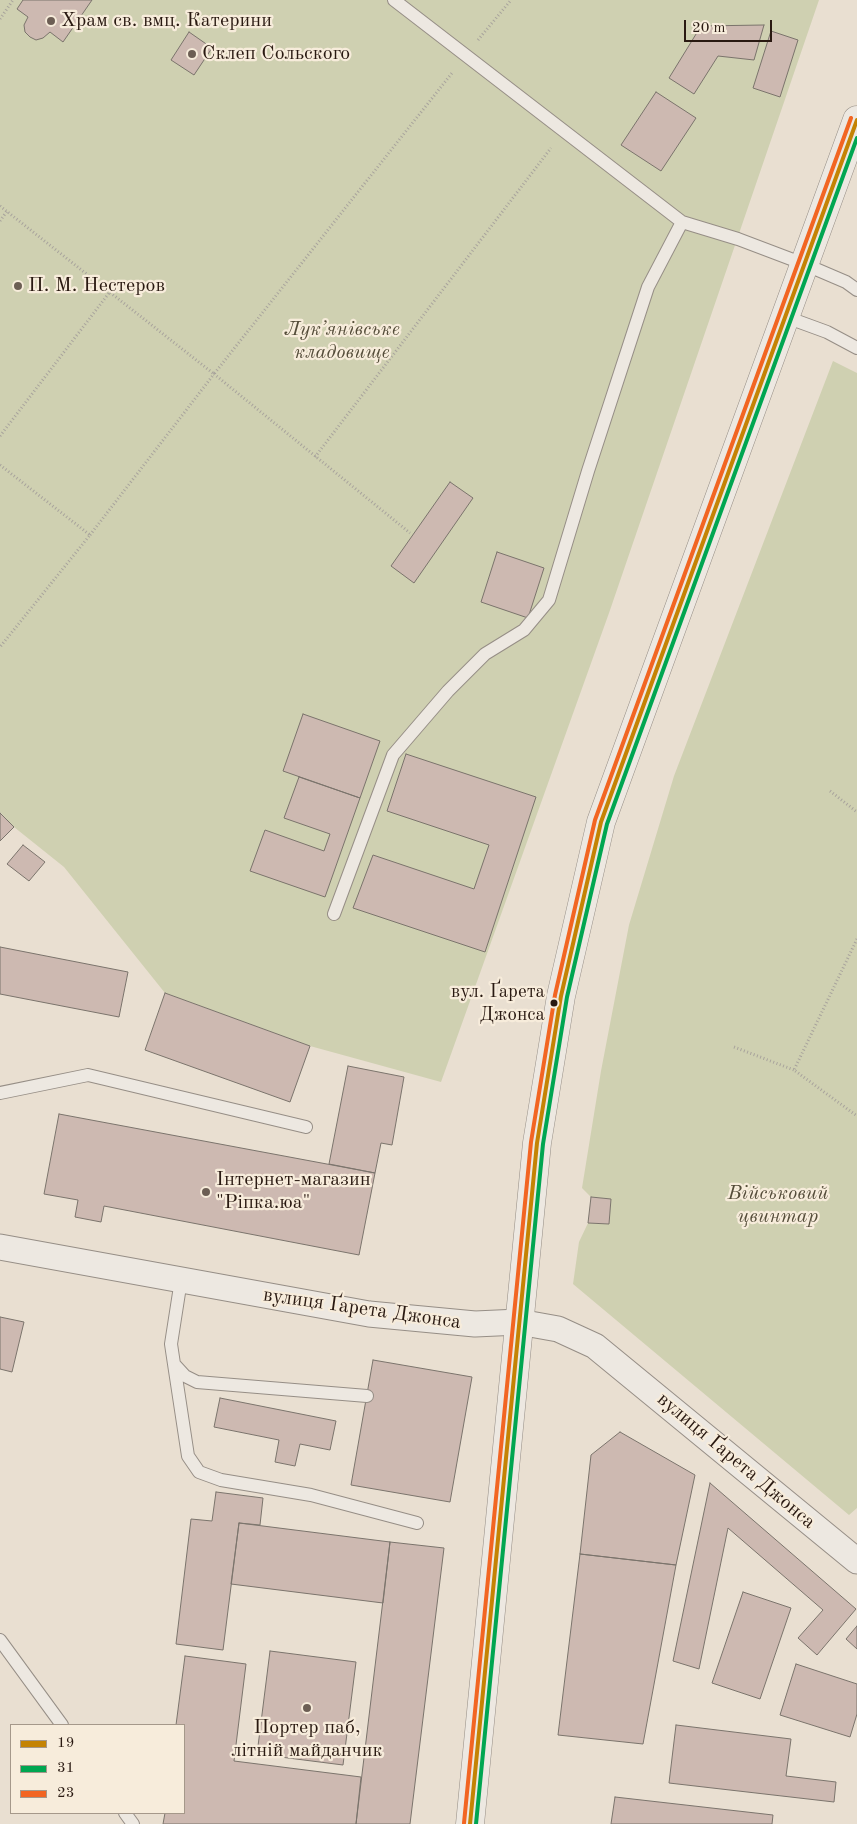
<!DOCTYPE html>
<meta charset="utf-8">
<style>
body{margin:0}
#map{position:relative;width:857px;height:1824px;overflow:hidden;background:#e9dfd1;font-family:"Old Standard TT",serif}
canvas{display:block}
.legend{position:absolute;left:10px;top:1724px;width:175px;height:90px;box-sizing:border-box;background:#f7ecdb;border:1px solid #a5988a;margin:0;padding:6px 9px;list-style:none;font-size:15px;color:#291911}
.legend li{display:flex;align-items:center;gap:10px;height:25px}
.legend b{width:25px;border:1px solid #a5988a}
.scale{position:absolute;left:684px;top:20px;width:88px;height:22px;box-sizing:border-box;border:2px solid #291911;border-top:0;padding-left:6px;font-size:15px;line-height:18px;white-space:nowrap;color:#291911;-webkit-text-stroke:4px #f7ecdb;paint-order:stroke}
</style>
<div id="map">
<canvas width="857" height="1824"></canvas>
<ul class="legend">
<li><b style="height:6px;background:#c48304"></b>19</li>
<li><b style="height:6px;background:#00a651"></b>31</li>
<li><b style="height:6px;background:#f26522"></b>23</li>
</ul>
<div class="scale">20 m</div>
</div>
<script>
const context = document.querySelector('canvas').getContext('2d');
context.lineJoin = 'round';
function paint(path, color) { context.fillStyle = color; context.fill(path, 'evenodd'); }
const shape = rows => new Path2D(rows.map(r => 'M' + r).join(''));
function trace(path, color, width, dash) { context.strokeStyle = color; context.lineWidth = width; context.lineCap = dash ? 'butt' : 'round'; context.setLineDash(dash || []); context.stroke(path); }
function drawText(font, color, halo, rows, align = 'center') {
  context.font = font + ' "Old Standard TT",serif'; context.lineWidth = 4.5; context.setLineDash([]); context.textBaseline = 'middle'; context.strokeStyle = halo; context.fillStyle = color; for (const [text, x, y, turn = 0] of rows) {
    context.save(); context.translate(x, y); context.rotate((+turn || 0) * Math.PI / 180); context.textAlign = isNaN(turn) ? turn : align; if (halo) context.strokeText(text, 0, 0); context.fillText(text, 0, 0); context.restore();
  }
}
paint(shape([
 [0,0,819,0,609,613,441,1082,310,1046,165,993,64,867,14,827,0,812],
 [833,361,857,373,857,1508,849,1515,573,1284,579,1242,588,1223,609,1224,611,1199,591,1197,582,1188,601,1071,629,925,674,776]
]), '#cfd0b1');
const building = shape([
 [23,0,92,0,63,42,50,32,43,38,36,40,30,37,25,32,24,25,28,17,17,9,23,0],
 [764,25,754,60,718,56,694,94,669,78,701,26,764,25],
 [771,31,798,40,780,97,753,88,771,31],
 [189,32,212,48,194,75,171,60,189,32],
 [656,92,696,118,661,171,621,145,656,92],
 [450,482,473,498,414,583,391,566,450,482],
 [497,552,544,568,528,618,481,602,497,552],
 [303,714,380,741,360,798,283,771,303,714],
 [406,754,536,797,485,952,353,908,373,855,474,889,489,845,387,811,406,754],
 [299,777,360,798,325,897,250,871,265,830,324,851,330,834,284,818,299,777],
 [0,813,14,827,0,841,0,813],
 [23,845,45,862,29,881,7,864,23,845],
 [0,947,128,972,119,1017,0,994,0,947],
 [165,993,310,1046,290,1102,145,1050,165,993],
 [348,1066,404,1077,392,1145,381,1143,375,1173,329,1164,348,1066],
 [59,1114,375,1173,359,1255,104,1206,101,1222,75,1217,78,1200,44,1194,59,1114],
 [591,1197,611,1199,609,1224,588,1223,591,1197],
 [0,1317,24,1322,12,1372,0,1369,0,1317],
 [373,1360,472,1377,450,1502,351,1485,373,1360],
 [220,1398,336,1421,330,1450,300,1444,295,1466,275,1462,279,1440,214,1427,220,1398],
 [620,1432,695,1475,676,1565,580,1554,591,1455,620,1432],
 [710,1483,856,1609,817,1655,798,1638,823,1610,728,1528,699,1669,673,1661,710,1483],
 [216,1492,263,1498,260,1525,239,1523,223,1650,176,1644,191,1519,212,1521,216,1492],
 [239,1523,390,1542,383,1603,231,1584,239,1523],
 [390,1542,444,1548,410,1824,356,1824,390,1542],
 [580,1554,676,1565,643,1744,558,1735,580,1554],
 [743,1592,791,1608,760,1699,712,1683,743,1592],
 [857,1626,857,1649,846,1639,857,1626],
 [270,1651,356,1662,343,1765,257,1754,270,1651],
 [185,1656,246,1664,234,1761,361,1777,356,1824,163,1824,165,1813,184,1813,184,1725,176,1725,185,1656],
 [796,1664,857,1684,857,1714,850,1737,780,1715,796,1664],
 [676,1725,791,1739,786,1776,836,1782,834,1802,669,1783,676,1725],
 [615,1797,773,1815,772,1824,611,1824,615,1797]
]);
paint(building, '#cdb9b1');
trace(building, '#7b746c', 1);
const service = shape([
 [394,0,682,222,738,239,804,264,846,282,857,290],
 [786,317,827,332,857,348],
 [334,914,393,755,448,691,485,654,524,630,549,600,588,471,648,287,682,222],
 [0,1093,88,1075,306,1127],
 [181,1280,171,1344,174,1364,185,1376,197,1382,367,1396],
 [174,1364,188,1456,199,1472,221,1480,311,1495,417,1523],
 [0,1640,62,1725],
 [125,1813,133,1824]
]);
const minor = shape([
 [0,1247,369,1314,475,1324,519,1322,558,1329,595,1346,857,1561]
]);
const tertiary = shape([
 [470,1824,537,1143,561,996,601,822,857,120]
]);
trace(service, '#968e86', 14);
trace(minor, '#968e86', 27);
trace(tertiary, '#968e86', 29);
trace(shape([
 [0,19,13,0],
 [478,40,511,0],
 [0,206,214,374,452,73],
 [0,221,7,211],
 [0,436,109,293],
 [315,457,551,148],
 [0,465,90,535,0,647],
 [90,535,214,374,410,533],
 [830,791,857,812],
 [857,939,794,1070,857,1116],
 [734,1047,794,1070]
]), '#a8a39c', 3, [1, 2.5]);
trace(service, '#ede8e1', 12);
trace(minor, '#ede8e1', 25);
trace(tertiary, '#ede8e1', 28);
trace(shape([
 [470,1824,537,1143,561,996,601,822,857,120]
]), '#c48304', 4);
trace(shape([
 [476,1824,543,1144,567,997,607,824,857,138]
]), '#00a651', 4);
trace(shape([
 [464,1823,531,1142,555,995,595,820,851,118]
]), '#f26522', 4);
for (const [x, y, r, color] of [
 [51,21,5,"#6c5e54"],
 [192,54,5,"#6c5e54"],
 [18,286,5,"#6c5e54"],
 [554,1003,4.5,"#291911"],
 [206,1192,5,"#6c5e54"],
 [307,1708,5,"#6c5e54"]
]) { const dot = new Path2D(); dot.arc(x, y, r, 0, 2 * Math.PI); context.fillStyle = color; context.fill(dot); trace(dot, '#f7ecdb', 2); }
drawText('19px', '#291911', '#f7ecdb', [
 ["вул. Ґарета",545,992],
 ["Джонса",545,1015]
], 'right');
drawText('20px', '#291911', '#f7ecdb', [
 ["Храм св. вмц. Катерини",61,21],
 ["Склеп Сольского",202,54],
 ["П. М. Нестеров",28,286],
 ["Інтернет-магазин",216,1180],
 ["\"Ріпка.юа\"",216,1203],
 ["Портер паб,",307,1728,"center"],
 ["літній майданчик",307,1751,"center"]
], 'left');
drawText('italic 20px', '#544c39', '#f7ecdb', [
 ["Лукʼянівське",342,330],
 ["кладовище",342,353],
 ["Військовий",778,1194],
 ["цвинтар",778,1217]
]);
drawText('20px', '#291911', '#f7ecdb', [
 ["вулиця Ґарета Джонса",362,1309,8],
 ["вулиця Ґарета Джонса",736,1461,40]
]);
</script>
